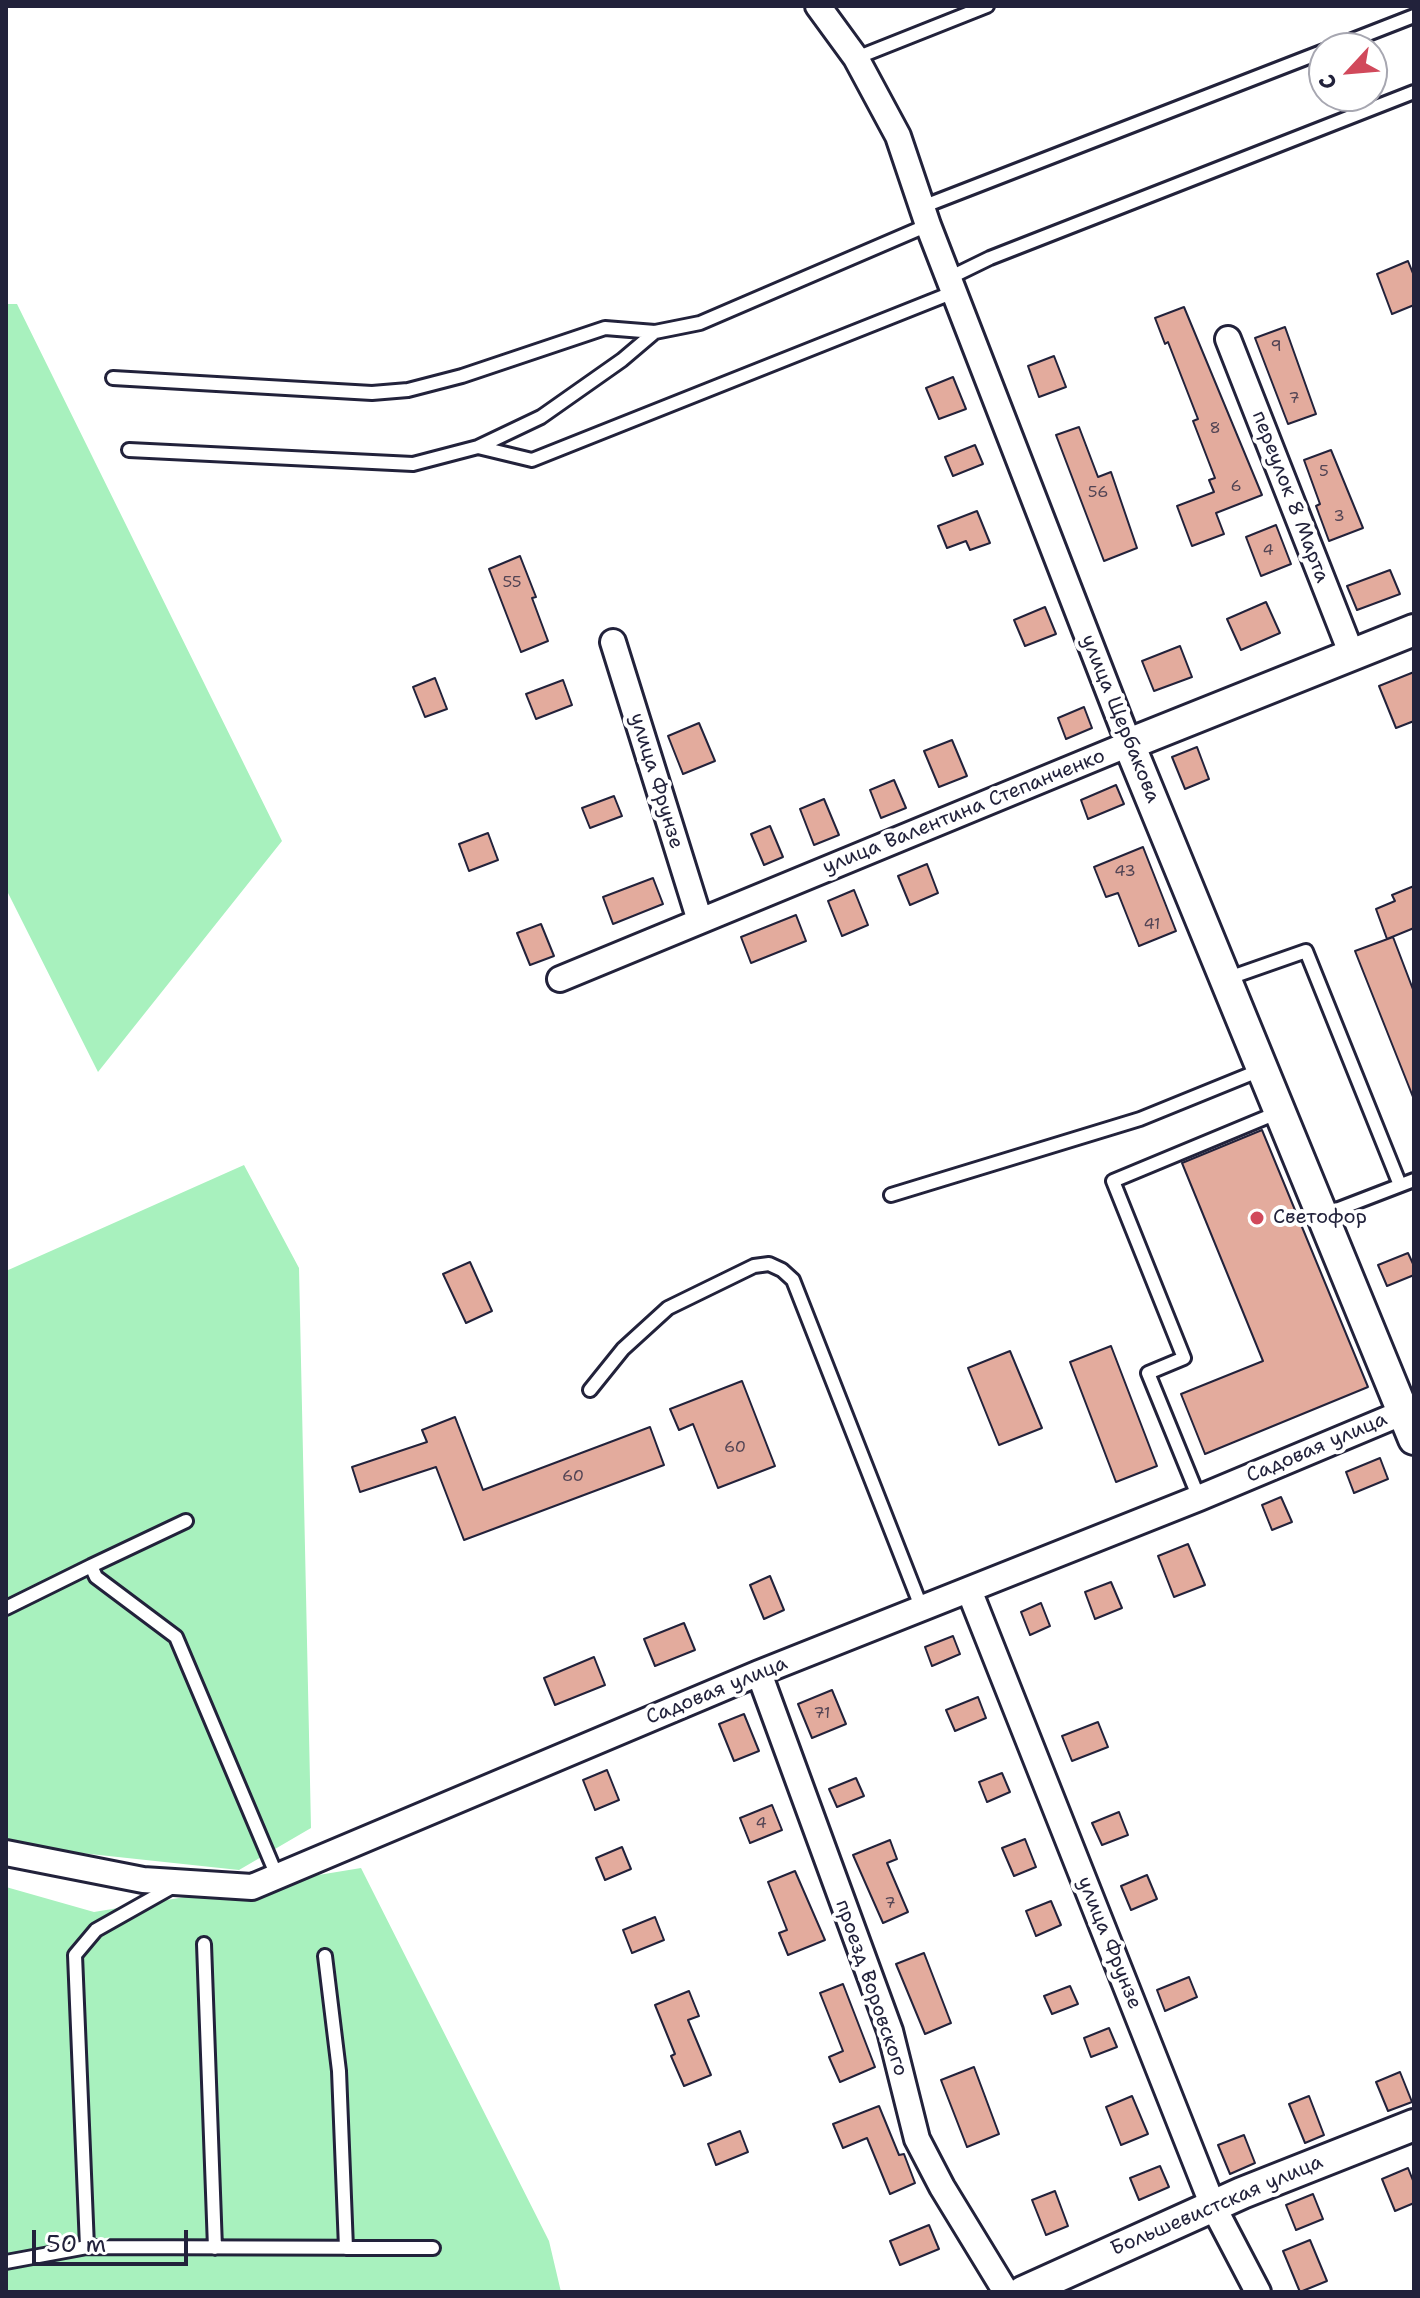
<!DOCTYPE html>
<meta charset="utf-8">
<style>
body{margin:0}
#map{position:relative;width:1420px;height:2298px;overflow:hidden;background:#fff;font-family:"Shantell Sans",sans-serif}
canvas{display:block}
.frame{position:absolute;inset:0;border:8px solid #22223b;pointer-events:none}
.north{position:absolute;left:1308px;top:32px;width:80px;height:80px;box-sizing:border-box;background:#fff;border:2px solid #a7a7b1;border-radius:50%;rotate:244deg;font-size:22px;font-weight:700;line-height:32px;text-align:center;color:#22223b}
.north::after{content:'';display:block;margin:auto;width:28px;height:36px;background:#d1495b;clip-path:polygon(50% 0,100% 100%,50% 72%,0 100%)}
.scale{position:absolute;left:32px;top:2230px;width:156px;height:36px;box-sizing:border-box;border:4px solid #22223b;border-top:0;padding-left:10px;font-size:24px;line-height:28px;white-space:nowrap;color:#22223b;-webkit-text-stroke:6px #fff;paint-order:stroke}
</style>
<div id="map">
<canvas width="1420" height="2298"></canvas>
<div class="frame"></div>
<div class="north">С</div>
<div class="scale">50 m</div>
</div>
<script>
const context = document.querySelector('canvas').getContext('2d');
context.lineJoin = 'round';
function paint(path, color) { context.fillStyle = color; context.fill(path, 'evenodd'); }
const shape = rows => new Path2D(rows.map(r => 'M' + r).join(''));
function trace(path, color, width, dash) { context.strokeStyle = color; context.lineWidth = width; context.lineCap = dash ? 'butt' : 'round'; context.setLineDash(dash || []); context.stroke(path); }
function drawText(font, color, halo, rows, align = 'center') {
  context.font = font + ' "Shantell Sans",sans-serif'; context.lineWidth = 8; context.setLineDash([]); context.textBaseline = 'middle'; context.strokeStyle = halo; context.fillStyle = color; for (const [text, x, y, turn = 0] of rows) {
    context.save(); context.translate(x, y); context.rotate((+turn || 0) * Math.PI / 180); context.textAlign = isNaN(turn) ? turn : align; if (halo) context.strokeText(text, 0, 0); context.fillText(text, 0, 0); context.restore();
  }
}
paint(shape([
 [6,304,17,304,282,841,98,1072,6,889],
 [244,1165,299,1268,311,1828,239,1870,6,1845,6,1271],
 [361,1868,549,2241,561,2292,6,2292,6,1887,94,1912]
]), '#a8f1be');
const building = shape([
 [1408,261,1414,276,1414,305,1392,314,1377,274,1408,261],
 [1184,307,1262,495,1216,513,1224,534,1192,546,1177,506,1214,492,1209,480,1215,478,1193,421,1198,419,1168,342,1165,344,1155,318,1184,307],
 [1285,327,1316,414,1288,424,1255,338,1285,327],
 [1054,356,1066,387,1039,397,1028,366,1054,356],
 [953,377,966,409,939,419,926,388,953,377],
 [1079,427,1098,477,1111,472,1137,548,1104,561,1056,435,1079,427],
 [975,445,983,464,953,476,945,457,975,445],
 [1331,450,1363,528,1329,541,1316,506,1320,504,1304,460,1331,450],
 [977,511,990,543,970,550,966,541,947,548,938,526,977,511],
 [1276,525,1291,564,1261,576,1246,537,1276,525],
 [520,556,536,597,532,598,548,641,521,652,489,569,520,556],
 [1390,570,1400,594,1357,610,1347,586,1390,570],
 [1266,602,1280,633,1241,650,1227,619,1266,602],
 [1045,607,1056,634,1025,646,1014,620,1045,607],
 [1180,646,1192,677,1154,691,1142,661,1180,646],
 [1414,672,1414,721,1396,728,1379,686,1414,672],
 [435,678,447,709,425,717,413,687,435,678],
 [563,680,572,705,536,719,526,694,563,680],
 [1084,707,1092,728,1066,739,1058,718,1084,707],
 [699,723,715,761,683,774,668,736,699,723],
 [952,740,967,776,939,787,924,751,952,740],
 [1197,747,1209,779,1185,789,1172,757,1197,747],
 [894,780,906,808,881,818,870,790,894,780],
 [1116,785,1124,804,1088,819,1081,800,1116,785],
 [614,796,622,816,590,828,582,808,614,796],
 [824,799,839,835,814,845,800,809,824,799],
 [770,826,783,857,764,865,751,834,770,826],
 [488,833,498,860,469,871,459,844,488,833],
 [1143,847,1176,931,1139,946,1118,893,1106,897,1094,867,1143,847],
 [927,864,938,893,910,905,898,876,927,864],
 [653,878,663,904,613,924,603,897,653,878],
 [1414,886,1414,928,1387,939,1376,909,1395,901,1392,895,1414,886],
 [854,890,868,925,842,936,828,901,854,890],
 [796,915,806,941,751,963,741,937,796,915],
 [541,924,554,956,530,965,517,933,541,924],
 [1393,937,1414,992,1413,1097,1355,951,1393,937],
 [1262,1130,1368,1387,1205,1454,1181,1394,1263,1361,1182,1163,1262,1130],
 [1408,1253,1414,1266,1414,1275,1387,1286,1378,1265,1408,1253],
 [470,1262,492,1311,466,1323,443,1274,470,1262],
 [1111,1346,1157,1466,1116,1482,1070,1362,1111,1346],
 [1010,1351,1042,1428,999,1445,968,1368,1010,1351],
 [742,1381,775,1466,718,1488,693,1424,679,1430,670,1409,742,1381],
 [455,1417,483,1490,650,1427,664,1465,464,1540,436,1467,360,1492,352,1467,427,1442,422,1430,455,1417],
 [1380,1458,1388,1479,1354,1493,1346,1472,1380,1458],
 [1281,1497,1292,1522,1272,1530,1262,1505,1281,1497],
 [1188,1544,1205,1585,1174,1597,1158,1556,1188,1544],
 [770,1576,784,1610,764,1619,750,1585,770,1576],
 [1111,1582,1122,1608,1095,1619,1085,1592,1111,1582],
 [1041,1603,1050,1626,1030,1635,1021,1612,1041,1603],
 [684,1623,695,1650,655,1666,644,1639,684,1623],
 [953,1636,960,1654,932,1666,925,1647,953,1636],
 [594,1657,605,1685,555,1705,544,1678,594,1657],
 [832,1690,846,1724,812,1738,798,1704,832,1690],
 [978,1697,986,1718,955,1731,946,1710,978,1697],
 [744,1714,759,1751,734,1761,719,1724,744,1714],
 [1098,1722,1108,1747,1072,1761,1062,1736,1098,1722],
 [607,1770,619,1800,595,1810,583,1780,607,1770],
 [1002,1773,1010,1792,987,1802,979,1782,1002,1773],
 [856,1778,864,1796,837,1807,829,1789,856,1778],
 [772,1805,782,1830,750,1843,740,1818,772,1805],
 [1119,1812,1128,1835,1102,1845,1092,1823,1119,1812],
 [1025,1839,1036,1867,1014,1876,1002,1848,1025,1839],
 [890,1840,897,1859,887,1863,908,1912,883,1923,853,1855,890,1840],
 [622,1847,631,1869,605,1880,596,1858,622,1847],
 [795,1871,825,1940,788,1955,779,1933,787,1930,768,1882,795,1871],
 [1147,1875,1157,1899,1131,1910,1121,1886,1147,1875],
 [1051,1901,1061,1925,1036,1936,1026,1911,1051,1901],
 [655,1917,664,1940,632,1953,623,1930,655,1917],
 [924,1953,951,2023,925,2034,896,1964,924,1953],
 [1189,1977,1197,1997,1165,2011,1157,1990,1189,1977],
 [843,1984,875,2067,840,2082,829,2057,843,2051,820,1993,843,1984],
 [1070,1986,1078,2004,1052,2014,1044,1996,1070,1986],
 [689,1991,699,2016,688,2020,711,2075,684,2086,671,2056,675,2054,655,2005,689,1991],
 [1109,2028,1117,2047,1091,2057,1084,2038,1109,2028],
 [974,2067,999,2134,967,2147,941,2080,974,2067],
 [1400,2072,1412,2102,1388,2111,1376,2082,1400,2072],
 [1132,2096,1148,2134,1121,2145,1106,2107,1132,2096],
 [1309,2096,1324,2135,1305,2143,1289,2104,1309,2096],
 [879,2106,899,2155,904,2154,915,2183,890,2194,867,2138,843,2148,833,2124,879,2106],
 [740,2131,748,2152,716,2165,708,2144,740,2131],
 [1244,2135,1255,2163,1230,2174,1218,2145,1244,2135],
 [1160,2166,1169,2187,1139,2200,1130,2178,1160,2166],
 [1408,2168,1414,2183,1414,2203,1395,2211,1382,2179,1408,2168],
 [1055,2191,1068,2226,1046,2235,1032,2200,1055,2191],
 [1313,2194,1323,2219,1296,2230,1286,2205,1313,2194],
 [929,2225,939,2249,900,2265,890,2241,929,2225],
 [1310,2240,1327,2281,1300,2292,1283,2251,1310,2240]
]);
paint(building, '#e3ab9d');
trace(building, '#22223b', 2);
const service = shape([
 [1332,48,1414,16],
 [856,58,987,6],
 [922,207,1324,51],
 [949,278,990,258,1414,92],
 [113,378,372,393,408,390,462,376,605,328,655,332,700,323,928,225],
 [478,447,541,417,622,360,655,332],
 [129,450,413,464,478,447,532,460,954,292],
 [1226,979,1306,951,1400,1185],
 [891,1195,1140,1119,1263,1069],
 [1323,1215,1414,1180],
 [590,1390,623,1349,668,1308,754,1266,769,1264,782,1270,793,1280,922,1609],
 [1199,1498,1148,1373,1184,1358,1113,1181,1279,1112],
 [91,1566,186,1521],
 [6,1608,91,1566,96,1577,176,1637,277,1876],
 [174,1886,96,1930,75,1955,87,2247,433,2248],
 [204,1944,215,2248],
 [325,1956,339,2071,346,2248],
 [6,2262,87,2247]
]);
const minor = shape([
 [1228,339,1352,655],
 [613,642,700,921],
 [560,979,1129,744,928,225,898,136,856,58,818,6],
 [969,1590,1213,2206,1258,2292],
 [759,1673,890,2031,917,2139,942,2187,1006,2292],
 [6,1853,143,1880,252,1887,759,1673,1199,1498,1404,1412]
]);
const tertiary = shape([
 [1414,630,1129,744,1414,1439],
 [1023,2292,1242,2193,1414,2125]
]);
trace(service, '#22223b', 18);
trace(minor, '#22223b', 30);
trace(tertiary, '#22223b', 36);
trace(service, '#fff', 12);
trace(minor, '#fff', 24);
trace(tertiary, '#fff', 30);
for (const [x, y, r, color] of [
 [1257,1218,8,"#d1495b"]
]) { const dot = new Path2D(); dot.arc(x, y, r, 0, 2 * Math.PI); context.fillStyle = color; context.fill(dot); trace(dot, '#fff', 3); }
drawText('16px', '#524454', null, [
 ["9",1276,347],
 ["7",1294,399],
 ["8",1215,429],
 ["5",1324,472],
 ["6",1236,487],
 ["56",1098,493],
 ["3",1339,517],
 ["4",1268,551],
 ["55",512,583],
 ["43",1125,872],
 ["41",1152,925],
 ["60",735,1448],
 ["60",573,1477],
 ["71",822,1714],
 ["4",761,1824],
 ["7",890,1904]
]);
drawText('20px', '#22223b', '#fff', [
 ["переулок 8 Марта",1290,497,69],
 ["улица Щербакова",1120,719,68],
 ["улица Фрунзе",656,781,73],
 ["улица Валентина Степанченко",964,812,-22],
 ["Садовая улица",1317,1448,-23],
 ["Садовая улица",717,1691,-22],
 ["улица Фрунзе",1109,1943,68],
 ["проезд Воровского",871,1988,71],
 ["Большевистская улица",1217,2206,-23]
]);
drawText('20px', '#22223b', '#fff', [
 ["Светофор",1273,1218]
], 'left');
</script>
